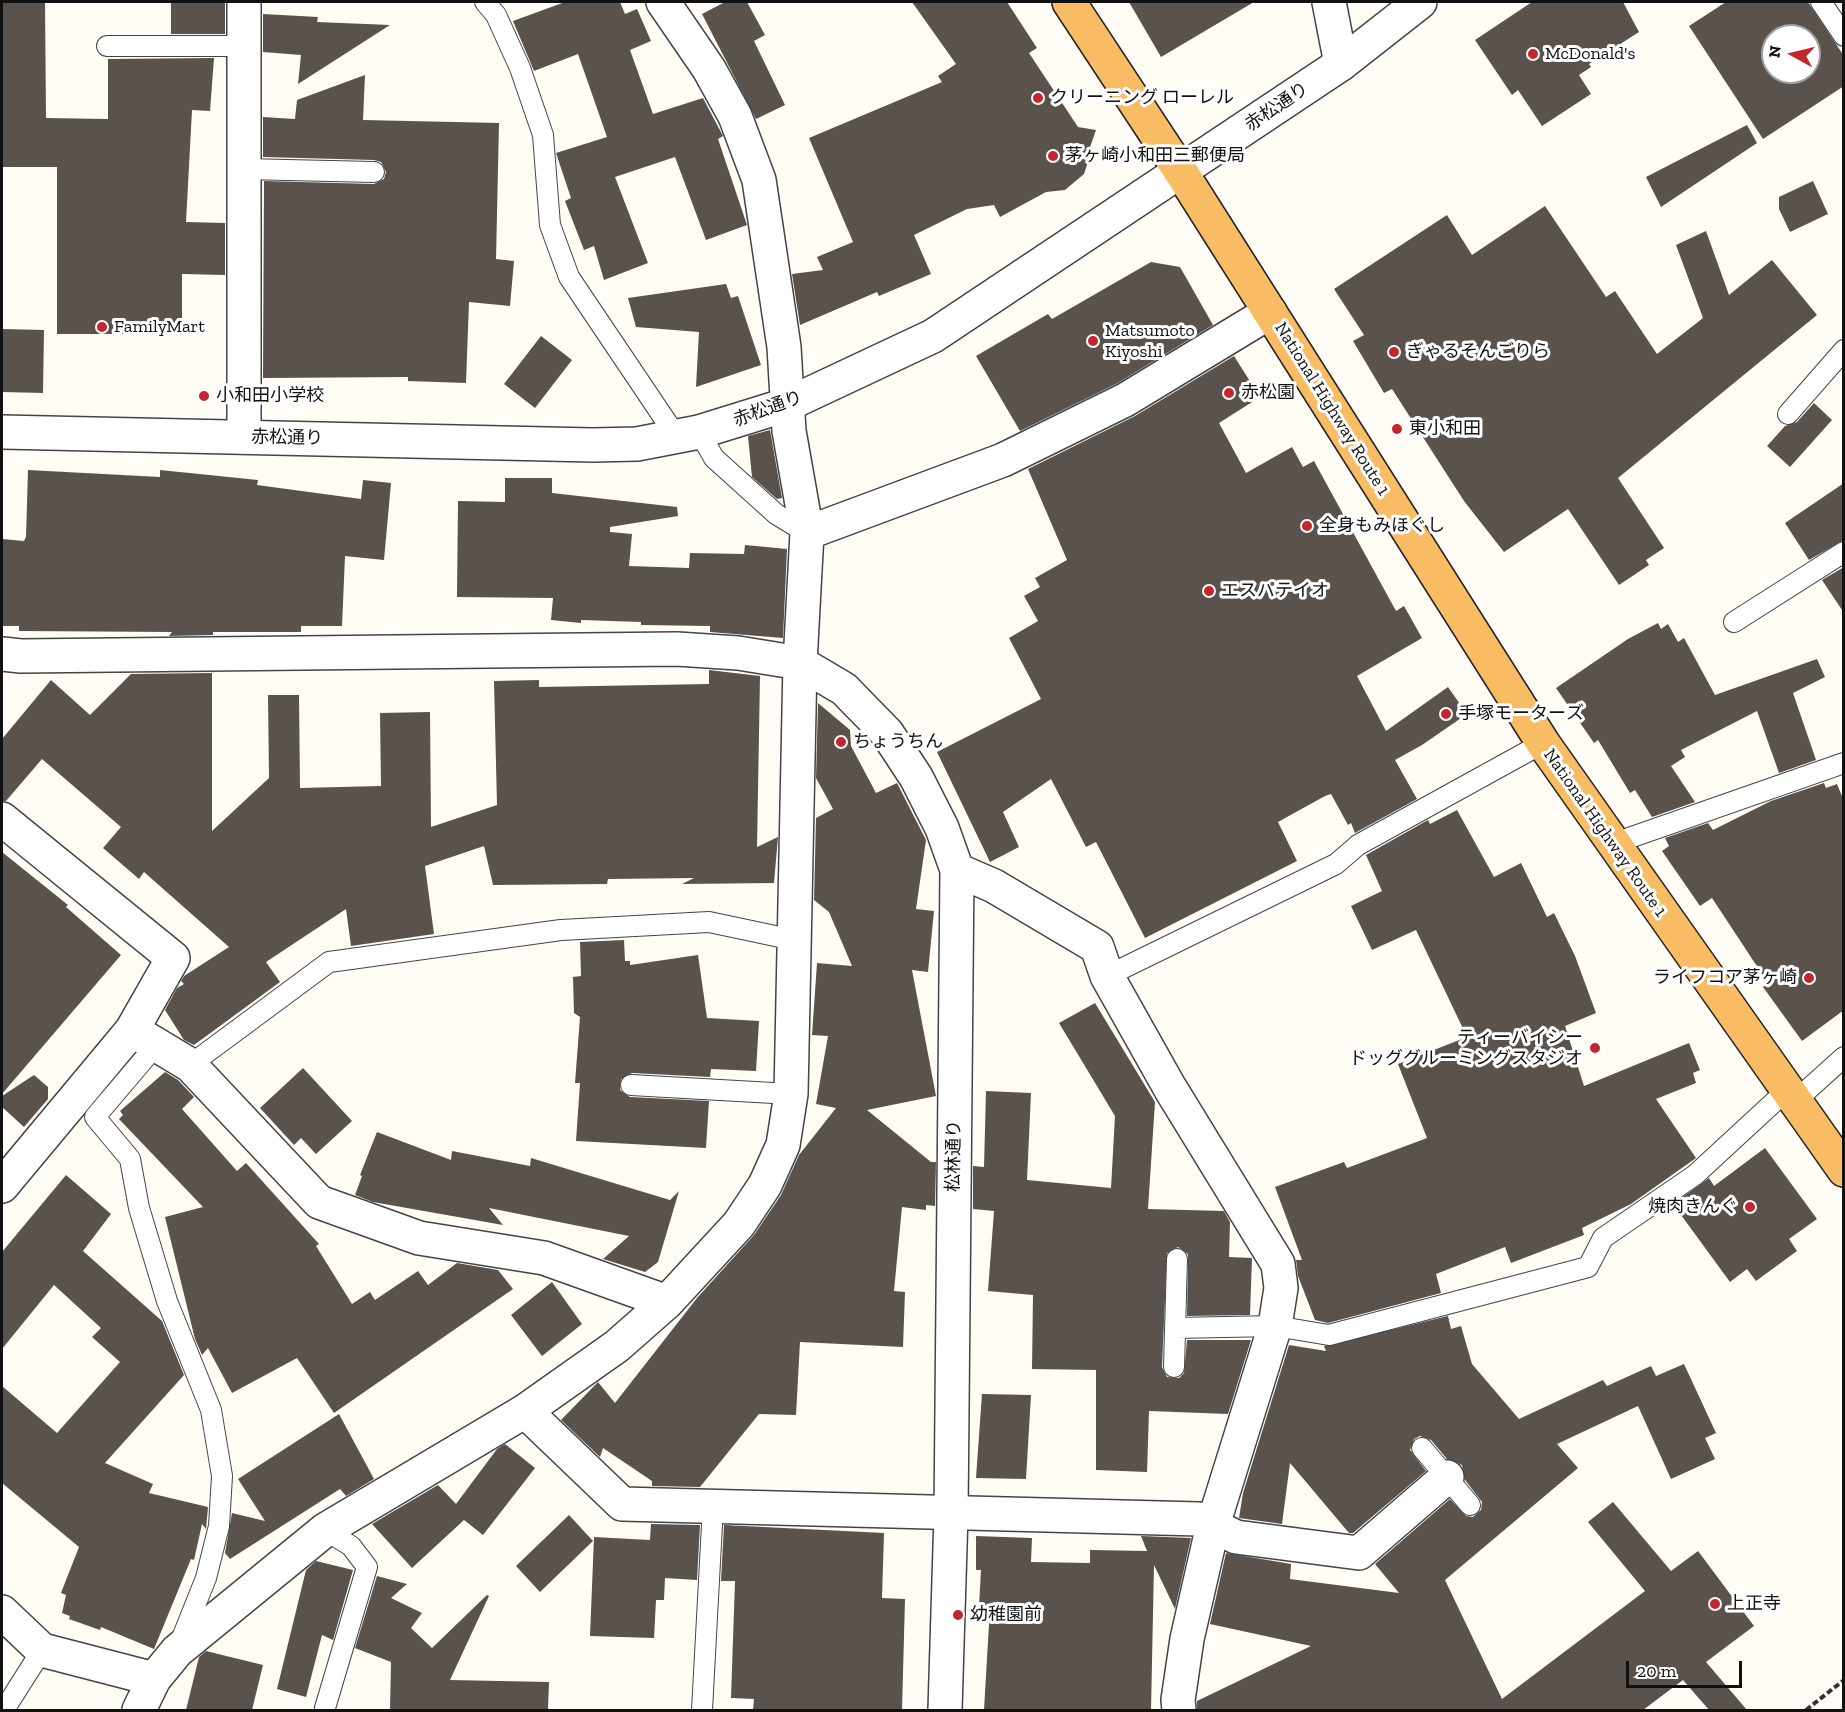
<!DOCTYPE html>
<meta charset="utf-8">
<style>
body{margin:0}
#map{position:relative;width:1845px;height:1712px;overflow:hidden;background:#fffdf5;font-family:"Zilla Slab",serif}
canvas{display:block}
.frame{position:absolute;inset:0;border:3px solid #111;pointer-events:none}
.north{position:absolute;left:1761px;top:24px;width:60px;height:60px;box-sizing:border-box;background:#fff;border:2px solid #a0a0a0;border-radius:50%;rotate:278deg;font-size:16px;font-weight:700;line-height:24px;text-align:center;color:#111}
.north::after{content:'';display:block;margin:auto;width:21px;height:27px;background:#c4262e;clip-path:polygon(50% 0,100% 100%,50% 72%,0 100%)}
.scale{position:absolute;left:1626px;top:1661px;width:116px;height:27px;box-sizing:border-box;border:3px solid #111;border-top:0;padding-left:8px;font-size:18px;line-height:21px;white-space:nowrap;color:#111;-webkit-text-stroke:4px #fff;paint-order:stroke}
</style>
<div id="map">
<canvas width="1845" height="1712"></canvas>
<div class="frame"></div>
<div class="north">N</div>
<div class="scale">20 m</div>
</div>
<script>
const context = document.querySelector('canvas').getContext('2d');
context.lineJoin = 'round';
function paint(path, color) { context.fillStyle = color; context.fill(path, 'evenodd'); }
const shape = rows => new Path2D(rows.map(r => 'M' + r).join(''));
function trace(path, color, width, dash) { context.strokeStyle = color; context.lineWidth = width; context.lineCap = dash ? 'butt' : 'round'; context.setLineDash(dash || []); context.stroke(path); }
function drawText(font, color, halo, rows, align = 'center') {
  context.font = font + ' "Zilla Slab","Noto Sans JP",serif'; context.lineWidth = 6; context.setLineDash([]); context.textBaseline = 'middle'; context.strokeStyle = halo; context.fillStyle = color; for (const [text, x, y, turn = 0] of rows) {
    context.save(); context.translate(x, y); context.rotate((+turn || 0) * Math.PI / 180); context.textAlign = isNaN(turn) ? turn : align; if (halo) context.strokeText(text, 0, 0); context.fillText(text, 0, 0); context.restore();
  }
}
paint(shape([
 [2,2,45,2,46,118,108,119,108,59,214,58,210,111,192,110,186,222,225,223,225,275,182,274,182,334,57,334,57,167,2,167],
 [171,2,225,2,225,34,171,34],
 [565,2,620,2,625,14,637,9,651,41,630,50,653,114,703,98,723,136,718,139,747,225,706,240,675,157,615,177,648,263,604,280,594,246,584,250,565,201,571,198,556,153,607,137,578,54,534,71,513,21],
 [725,2,747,2,765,35,754,41,785,105,756,119,702,14],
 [912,2,1007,2,1037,48,1029,53,1078,127,1096,130,1089,150,1088,162,1084,174,1065,190,1046,192,1000,217,994,205,967,209,914,235,931,274,879,296,877,292,800,325,792,274,823,270,817,257,853,242,809,138,942,82,938,76,956,64],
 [1129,2,1254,2,1161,57],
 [1532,2,1623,2,1639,32,1589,64,1591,67,1579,75,1591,94,1542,126,1518,90,1512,95,1475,40],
 [1726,2,1808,2,1844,56,1844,86,1763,139,1689,26],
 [1773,36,1809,36,1809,72,1773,72],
 [263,14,318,17,317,22,390,25,298,84,301,55,263,52],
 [365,75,363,120,499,123,496,259,514,261,510,306,469,302,466,383,408,381,408,377,263,378,264,181,374,184,384,179,386,172,381,162,374,160,263,157,263,117,295,119,297,100],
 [1747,125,1757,143,1661,207,1646,177],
 [1813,181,1828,214,1790,232,1779,209,1779,197],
 [1545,206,1606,297,1615,291,1657,354,1703,318,1676,245,1706,231,1729,295,1772,260,1817,315,1618,478,1664,548,1646,560,1649,565,1619,585,1568,509,1504,552,1464,501,1392,389,1384,393,1353,341,1364,335,1334,289,1447,215,1472,255],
 [1151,262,1180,267,1213,325,1116,384,1020,431,976,356,1048,314,1052,319],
 [726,284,731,298,738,296,761,365,696,387,699,332,636,327,628,298],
 [2,329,44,330,43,393,2,392],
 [541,336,572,360,535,408,504,384],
 [1234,356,1260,397,1219,423,1246,473,1292,447,1303,467,1314,461,1396,611,1404,606,1422,638,1357,676,1386,731,1448,687,1467,714,1422,745,1395,760,1417,799,1355,833,1351,823,1348,825,1331,794,1325,796,1278,822,1297,861,1145,938,1096,842,1086,847,1051,779,1003,812,1019,847,990,862,937,752,1041,699,1009,638,1038,621,1024,596,1040,587,1035,578,1067,560,1028,469,1135,416],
 [1814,403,1832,420,1790,467,1767,446,1785,426,1797,422],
 [770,430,782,498,777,499,752,477,748,436],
 [28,470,160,477,160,470,258,480,257,485,361,499,363,480,391,483,384,560,345,556,342,626,301,626,301,632,213,632,213,635,169,636,172,632,19,631,19,626,2,626,2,539,24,541,26,537],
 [505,478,552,478,552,493,677,507,678,516,610,527,610,532,632,534,629,566,689,568,690,553,744,554,745,545,787,549,783,638,710,632,710,626,641,625,641,622,581,620,581,623,551,620,553,598,457,597,458,501,505,502],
 [1844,483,1844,540,1809,560,1785,523],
 [1844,567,1844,613,1822,580],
 [1658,623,1661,629,1668,624,1678,642,1684,638,1715,695,1817,659,1825,677,1793,693,1816,760,1779,773,1757,711,1681,750,1685,757,1671,766,1695,802,1652,817,1635,790,1630,793,1598,740,1594,743,1556,688,1628,639],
 [709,670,760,676,757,847,778,837,774,883,682,884,694,878,608,879,607,884,493,885,484,846,425,866,434,934,351,946,346,909,266,962,280,982,194,1045,184,1040,165,1010,177,988,184,984,181,981,184,976,229,947,144,872,139,879,103,848,121,827,42,759,6,801,2,801,2,739,51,680,90,715,131,674,212,673,212,831,269,778,268,695,299,695,300,788,381,786,380,713,430,712,431,827,497,805,494,681,539,680,539,687,709,684],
 [818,703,850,730,851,746,876,793,897,783,926,840,916,909,934,911,928,972,912,970,936,1096,867,1110,931,1162,936,1162,935,1206,926,1205,926,1210,902,1207,894,1291,905,1292,903,1347,800,1342,796,1415,759,1414,700,1487,652,1486,652,1481,603,1448,600,1457,561,1420,598,1382,615,1403,697,1298,754,1235,781,1195,799,1155,836,1108,816,1104,828,1036,812,1035,817,963,852,966,829,912,814,900,816,818,833,809,816,778],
 [1824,783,1826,788,1837,784,1844,801,1844,1010,1802,1041,1763,987,1768,983,1712,898,1700,906,1662,851,1669,846,1665,838,1708,823,1713,830,1771,801],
 [1457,810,1494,877,1521,863,1547,917,1554,913,1575,956,1596,1013,1565,1026,1584,1086,1689,1043,1700,1070,1693,1073,1696,1083,1656,1099,1696,1158,1631,1204,1582,1228,1584,1235,1511,1263,1505,1247,1436,1274,1441,1293,1328,1323,1315,1320,1298,1276,1296,1260,1302,1260,1275,1187,1344,1162,1347,1168,1427,1138,1398,1064,1467,1037,1416,930,1372,950,1351,906,1382,891,1366,855,1428,820,1430,824],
 [2,852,68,905,66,907,121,955,2,1094],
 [624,940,625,961,630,961,630,965,698,955,707,1018,759,1021,756,1071,711,1069,710,1077,632,1073,621,1079,620,1090,630,1097,709,1101,706,1148,576,1141,580,1083,575,1083,580,1017,574,1013,573,977,581,976,580,942],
 [1095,1003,1155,1102,1148,1209,1224,1211,1230,1222,1229,1257,1252,1258,1250,1315,1187,1316,1188,1254,1178,1247,1167,1253,1162,1367,1167,1377,1179,1378,1184,1373,1187,1340,1251,1340,1228,1414,1149,1411,1147,1472,1096,1470,1096,1370,1032,1369,1033,1295,988,1291,994,1211,973,1209,973,1166,984,1167,986,1091,1031,1093,1027,1180,1111,1188,1115,1116,1059,1023],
 [303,1068,352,1121,316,1154,301,1138,294,1145,260,1108],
 [165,1072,178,1080,194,1097,182,1109,237,1171,246,1163,319,1244,316,1246,352,1304,370,1292,375,1300,418,1271,428,1285,457,1263,498,1270,513,1289,334,1413,297,1358,232,1393,208,1348,202,1355,195,1339,165,1217,203,1207,119,1119,123,1115,120,1111],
 [34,1075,48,1087,48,1099,24,1127,2,1107,2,1096],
 [377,1132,451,1160,452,1151,530,1166,531,1158,670,1200,679,1191,658,1262,645,1272,603,1259,629,1236,489,1208,503,1225,373,1202,355,1195,362,1176,360,1175],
 [1765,1148,1817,1219,1789,1239,1797,1251,1756,1281,1747,1269,1730,1282,1673,1204,1709,1178,1714,1186],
 [66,1175,111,1214,83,1251,162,1321,184,1375,105,1463,153,1484,149,1493,208,1507,206,1529,202,1524,194,1560,191,1559,154,1649,101,1627,100,1630,69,1619,70,1616,62,1613,66,1595,61,1593,79,1547,2,1483,2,1386,57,1433,120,1362,92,1337,101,1328,54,1285,2,1349,2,1252],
 [552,1282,582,1324,542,1356,511,1315],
 [1448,1316,1451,1329,1461,1326,1472,1364,1519,1419,1603,1380,1607,1386,1651,1366,1656,1376,1684,1364,1716,1433,1705,1438,1715,1459,1671,1479,1638,1406,1557,1444,1578,1468,1445,1580,1502,1699,1645,1591,1588,1522,1613,1502,1671,1571,1698,1551,1754,1626,1706,1662,1747,1710,1709,1710,1683,1680,1643,1710,1197,1710,1197,1701,1311,1646,1210,1624,1226,1553,1291,1564,1290,1579,1399,1593,1375,1564,1450,1499,1466,1516,1473,1517,1481,1510,1482,1502,1465,1480,1462,1465,1447,1459,1431,1440,1420,1436,1414,1439,1410,1450,1426,1471,1353,1533,1349,1533,1290,1463,1282,1524,1239,1518,1243,1493,1289,1345,1326,1351,1324,1346],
 [982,1394,1031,1395,1026,1479,976,1478],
 [339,1414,374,1479,346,1496,340,1489,230,1559,225,1553,232,1513,265,1521,238,1479],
 [505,1444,535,1468,483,1535,464,1520,412,1568,372,1524,438,1485,456,1504,497,1449],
 [569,1515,593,1541,540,1592,516,1566],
 [651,1524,700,1525,697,1580,665,1578,664,1600,656,1600,654,1638,590,1636,594,1537,650,1540],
 [724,1525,884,1533,882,1598,905,1599,902,1710,753,1710,754,1699,731,1698,735,1581,721,1581],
 [976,1536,1032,1538,1031,1562,1090,1563,1090,1550,1147,1551,1141,1536,1191,1538,1175,1609,1154,1565,1151,1710,984,1710,990,1607,979,1607,981,1570,976,1570],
 [316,1561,353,1570,333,1640,322,1635,306,1697,277,1689,306,1570],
 [377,1576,407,1584,391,1598,422,1613,411,1628,432,1648,487,1595,489,1596,450,1680,549,1682,548,1710,390,1710,391,1662,355,1648],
 [206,1651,263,1665,252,1710,186,1710,199,1657]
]), '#5a524d');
const service = shape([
 [485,2,496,15,520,68,543,135,550,225,569,277,676,436],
 [1821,2,1844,36],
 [107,46,244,46],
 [244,169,374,172],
 [1788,414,1844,350],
 [699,432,714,458,776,514,807,533],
 [1734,622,1844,552],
 [1612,844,1844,763],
 [1107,976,1336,864,1358,845,1543,743],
 [157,1044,95,1117,130,1159,139,1208,167,1301,211,1410,222,1476,219,1526,206,1578,180,1643],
 [190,1065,329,962,561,930,709,922,794,940],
 [631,1085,791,1094],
 [1794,1102,1844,1057],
 [1175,1328,1275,1326,1329,1335,1588,1267,1603,1238,1695,1175,1786,1091],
 [1174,1367,1177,1259],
 [1422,1448,1470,1505],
 [325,1530,351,1546,367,1567,325,1708],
 [4,1710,42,1650],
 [702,1710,713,1506]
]);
const minor = shape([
 [244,2,244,437],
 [1329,2,1341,64],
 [807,533,1003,460,1125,400,1270,312],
 [2,819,173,958,132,1030,2,1186],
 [957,870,994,886,1097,947,1107,976,1170,1088,1278,1264,1281,1288,1275,1326,1213,1525,1187,1639,1178,1700,1179,1710],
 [132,1030,190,1065,319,1202,419,1238,544,1258,667,1302],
 [525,1411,622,1504,1199,1519,1236,1537,1359,1553,1447,1477],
 [2,1612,42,1650,154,1679],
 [139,1710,154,1679,177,1651,325,1530,525,1411,617,1346,667,1302,739,1224,765,1185,783,1145,791,1094,800,663,807,533,789,431,784,347,759,180,735,116,709,69,663,2]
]);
const tertiary = shape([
 [2,432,593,445,637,444,699,432,786,405,933,336,1341,64,1420,2],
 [2,654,21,656,677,649,738,653,800,663,844,689,887,733,916,777,942,828,957,870,951,1514,945,1710]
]);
const trunk = shape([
 [1069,2,1181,172,1543,743,1844,1170]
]);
trace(service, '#444', 22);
trace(minor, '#444', 36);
trace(tertiary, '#444', 36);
trace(trunk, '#222', 36);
trace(shape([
 [1806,1710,1844,1680]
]), '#333', 4, [6, 3]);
trace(service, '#fff', 20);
trace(minor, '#fff', 33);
trace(tertiary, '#fff', 33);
trace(trunk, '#f7bc64', 33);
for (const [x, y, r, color] of [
 [1533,54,6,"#c4262e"],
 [1038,98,6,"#c4262e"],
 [1053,156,6,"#c4262e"],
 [102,327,6,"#c4262e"],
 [1093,341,6,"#c4262e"],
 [1394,352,6,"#c4262e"],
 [1229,393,6,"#c4262e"],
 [204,396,6,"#c4262e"],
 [1397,429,6,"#c4262e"],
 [1307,526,6,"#c4262e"],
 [1209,591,6,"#c4262e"],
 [1446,714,6,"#c4262e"],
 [841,742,6,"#c4262e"],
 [1809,978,6,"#c4262e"],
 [1595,1048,6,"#c4262e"],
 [1750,1207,6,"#c4262e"],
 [1715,1604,6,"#c4262e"],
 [958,1615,6,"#c4262e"]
]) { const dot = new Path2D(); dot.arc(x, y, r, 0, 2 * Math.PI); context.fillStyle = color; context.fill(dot); trace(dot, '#fff', 2); }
drawText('18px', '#111', '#fff', [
 ["McDonald's",1545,54],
 ["クリーニング ローレル",1050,98],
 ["茅ヶ崎小和田三郵便局",1065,156],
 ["FamilyMart",114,327],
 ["Matsumoto",1105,331],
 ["Kiyoshi",1105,352],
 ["ぎゃるそんごりら",1406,352],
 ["赤松園",1241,393],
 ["小和田小学校",216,396],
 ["東小和田",1409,429],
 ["全身もみほぐし",1319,526],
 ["エスパテイオ",1221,591],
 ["手塚モーターズ",1458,714],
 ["ちょうちん",853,742],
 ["ライフコア茅ヶ崎",1797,978,"right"],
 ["ティーバイシー",1583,1038,"right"],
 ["ドッググルーミングスタジオ",1583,1059,"right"],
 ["焼肉きんぐ",1738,1207,"right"],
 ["上正寺",1727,1604],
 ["幼稚園前",970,1615]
], 'left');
drawText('18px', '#111', '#fff', [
 ["赤松通り",1277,107,-34],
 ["赤松通り",768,409,-20],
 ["National Highway Route 1",1332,409,58],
 ["赤松通り",287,438,1],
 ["National Highway Route 1",1605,833,55],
 ["松林通り",954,1156,-89]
]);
</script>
